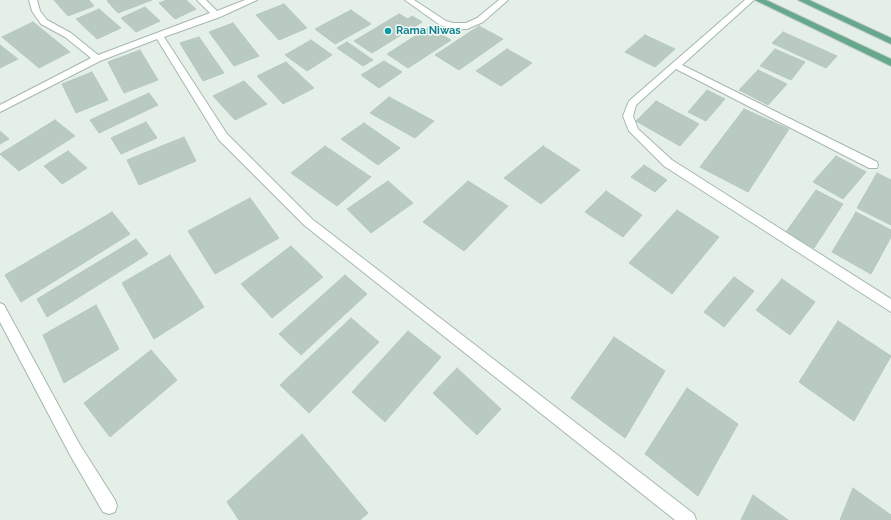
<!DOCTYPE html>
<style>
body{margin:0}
canvas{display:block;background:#e4efe8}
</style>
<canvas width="891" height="520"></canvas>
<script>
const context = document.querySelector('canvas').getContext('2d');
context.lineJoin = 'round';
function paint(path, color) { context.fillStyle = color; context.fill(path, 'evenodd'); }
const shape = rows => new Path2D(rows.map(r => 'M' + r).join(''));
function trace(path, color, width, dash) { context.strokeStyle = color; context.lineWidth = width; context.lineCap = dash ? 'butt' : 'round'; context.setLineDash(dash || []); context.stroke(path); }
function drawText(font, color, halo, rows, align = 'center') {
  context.font = font + ' Raleway,sans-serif'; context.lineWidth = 3; context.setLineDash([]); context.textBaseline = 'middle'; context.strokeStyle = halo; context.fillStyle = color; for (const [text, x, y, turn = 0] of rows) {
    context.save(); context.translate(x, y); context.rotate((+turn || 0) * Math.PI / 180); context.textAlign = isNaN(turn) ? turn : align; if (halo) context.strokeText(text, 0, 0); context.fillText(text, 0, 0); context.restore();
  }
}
const building = shape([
 [54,0,89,0,94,6,68,16,54,0],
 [111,0,152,0,118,13,107,1,111,0],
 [167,0,186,0,196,9,175,19,159,3,167,0],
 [284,4,307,28,279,40,256,15,284,4],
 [145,7,160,21,136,32,121,18,145,7],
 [99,9,121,28,97,39,76,19,99,9],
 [351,10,371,24,335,44,315,29,351,10],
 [399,14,408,19,412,16,422,22,372,53,354,41,399,14],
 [33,22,70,52,39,68,2,37,33,22],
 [233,23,259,56,234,66,209,32,233,23],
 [479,26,503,39,459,70,435,55,479,26],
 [429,27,451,40,408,68,387,54,429,27],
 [783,32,837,56,826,68,772,43,783,32],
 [645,35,675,49,655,67,625,52,645,35],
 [199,37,224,73,203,81,180,43,199,37],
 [311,40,332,55,307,71,285,55,311,40],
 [347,42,373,60,363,66,337,48,347,42],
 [0,45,18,59,0,68,0,45],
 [507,49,532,63,501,86,476,71,507,49],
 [775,49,805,62,791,80,760,66,775,49],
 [140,50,158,80,124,93,108,62,140,50],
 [384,61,402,72,379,88,361,75,384,61],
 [286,62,314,88,283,104,257,76,286,62],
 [758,70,787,84,768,105,739,90,758,70],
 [92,72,108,100,76,113,62,84,92,72],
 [244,81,267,104,235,120,213,96,244,81],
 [707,90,725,99,706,121,688,112,707,90],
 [149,93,158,105,99,133,90,120,149,93],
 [389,97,434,121,415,138,370,113,389,97],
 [656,101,699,124,680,146,636,121,656,101],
 [744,109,789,129,748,192,700,167,744,109],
 [55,120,75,136,19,171,0,154,55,120],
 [146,122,157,138,121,154,111,138,146,122],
 [364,123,400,148,378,165,341,139,364,123],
 [0,131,9,139,0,144,0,131],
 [184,137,196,161,139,185,127,160,184,137],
 [325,146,371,177,337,206,291,173,325,146],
 [543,146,580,170,541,204,504,178,543,146],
 [68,151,87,168,62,184,44,166,68,151],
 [836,156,866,172,843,199,813,182,836,156],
 [644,165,667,180,655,192,631,177,644,165],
 [877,173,891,180,891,225,857,208,877,173],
 [388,181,413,203,371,233,347,209,388,181],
 [468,181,508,206,464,251,423,222,468,181],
 [816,190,843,204,814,248,786,232,816,190],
 [606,191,642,215,623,237,585,212,606,191],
 [250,198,279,238,215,274,188,231,250,198],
 [677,210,719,237,672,294,629,263,677,210],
 [112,212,130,234,21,302,5,275,112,212],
 [856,212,891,230,891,237,871,274,832,252,856,212],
 [136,239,148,254,47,317,37,299,136,239],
 [291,246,323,277,272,318,241,284,291,246],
 [170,255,204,307,154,339,122,283,170,255],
 [345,275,367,294,301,355,279,334,345,275],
 [734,277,754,291,724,327,704,312,734,277],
 [782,279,815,302,790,335,756,310,782,279],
 [96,305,119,349,64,383,43,335,96,305],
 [351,318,379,342,309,413,280,385,351,318],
 [838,321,891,356,854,421,799,382,838,321],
 [408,331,441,357,385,422,352,392,408,331],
 [614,337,665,371,625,438,571,398,614,337],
 [151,350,177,380,110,437,84,403,151,350],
 [457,368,501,409,477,435,433,393,457,368],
 [687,388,738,424,698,496,645,454,687,388],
 [302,434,368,513,360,520,239,520,227,502,302,434],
 [853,488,891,515,891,520,840,520,853,488],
 [753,495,788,520,741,520,753,495]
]);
paint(building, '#b9cac1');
trace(building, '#b6c9be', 1);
const minor = shape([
 [29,0,37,0,40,11,47,20,71,33,98,55,210,13,197,0,206,0,217,11,245,0,257,0,220,17,164,37,227,134,312,219,694,514,696,520,675,520,304,225,219,140,157,39,100,61,0,112,0,105,91,58,65,37,41,24,32,11,29,0],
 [405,0,414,0,446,21,453,23,466,23,477,18,499,0,508,0,483,22,467,29,453,29,440,25,405,0],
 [745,0,754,0,682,65,877,162,878,165,877,168,869,168,676,69,636,105,633,116,638,129,672,160,891,299,891,312,664,166,629,131,623,116,629,101,745,0],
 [0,303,4,305,80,445,115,500,117,506,115,512,109,514,103,512,70,455,0,322,0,303]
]);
const major = shape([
 [755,0,766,0,891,59,891,66,755,0],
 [798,0,809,0,891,38,891,44,798,0]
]);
trace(minor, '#a6b8ae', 2);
trace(major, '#c1cac6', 2);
paint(minor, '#fff');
paint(major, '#65a88c');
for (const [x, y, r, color] of [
 [388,31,4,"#0f9aa8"]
]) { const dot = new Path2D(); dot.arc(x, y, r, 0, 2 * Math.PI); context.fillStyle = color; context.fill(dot); trace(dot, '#f5fbf7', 1.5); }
drawText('bold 11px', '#0d838f', '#f5fbf7', [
 ["Rama Niwas",396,31]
], 'left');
</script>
